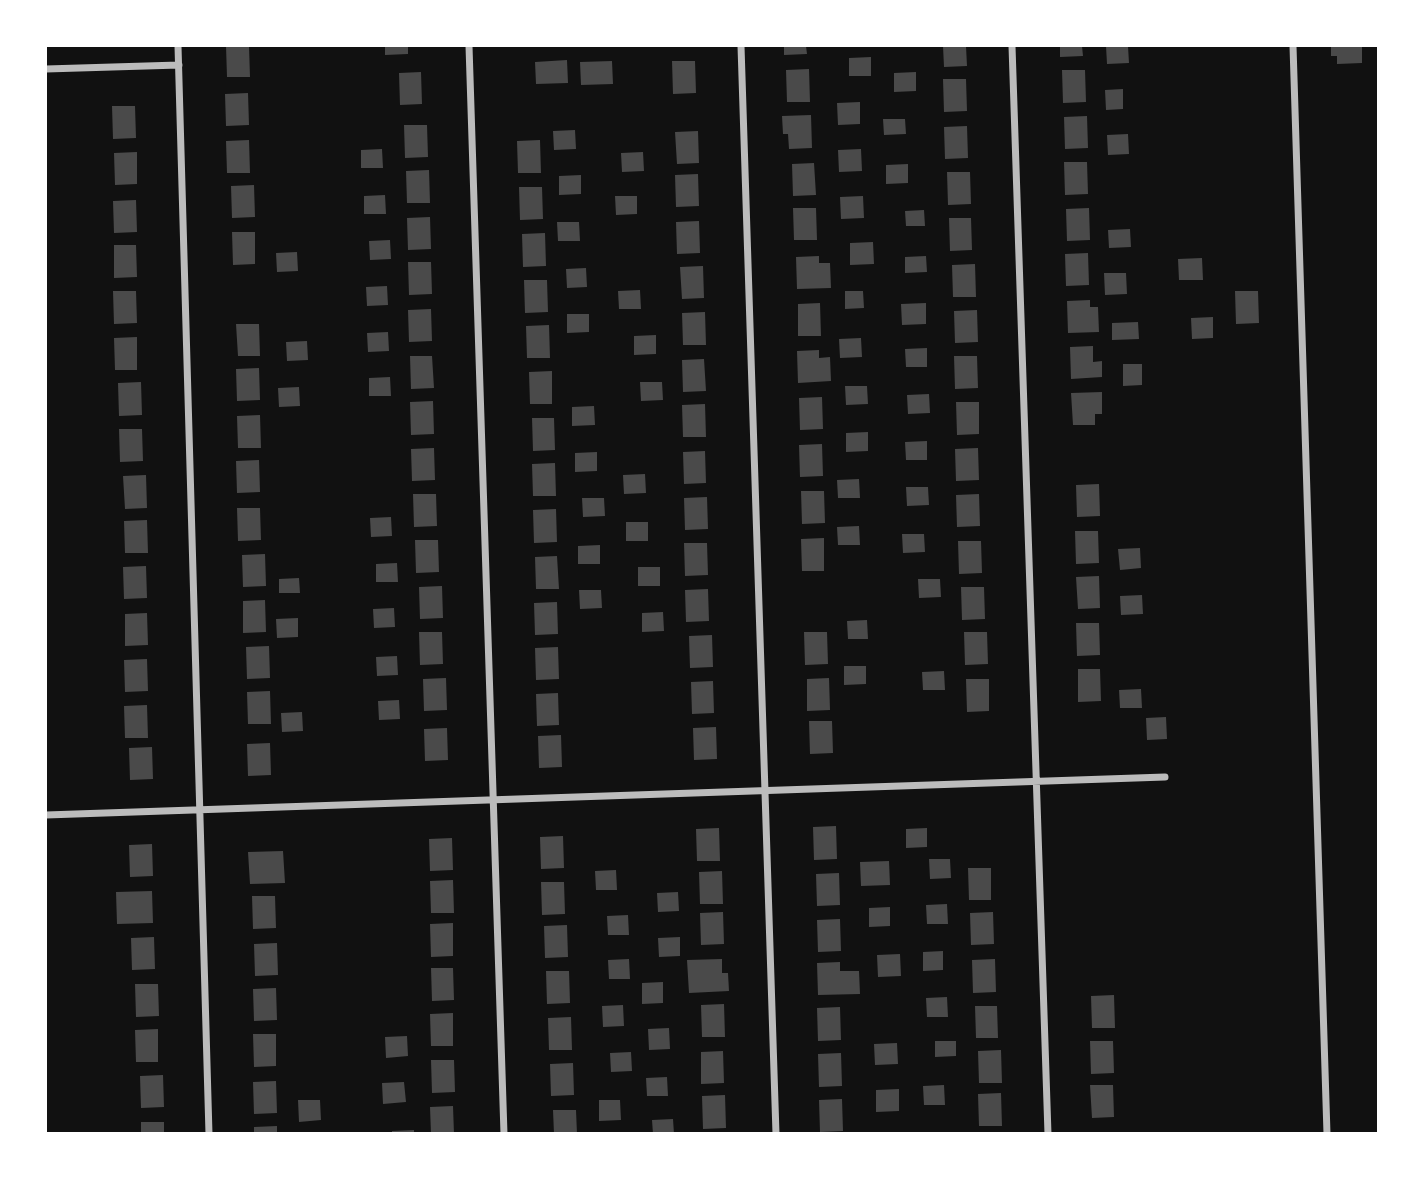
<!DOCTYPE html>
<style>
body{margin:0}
#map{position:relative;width:1424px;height:1179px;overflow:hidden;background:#111;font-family:"Titillium Web",sans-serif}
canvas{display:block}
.frame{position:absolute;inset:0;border:47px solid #fff;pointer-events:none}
</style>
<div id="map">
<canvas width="1424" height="1179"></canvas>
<div class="frame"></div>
</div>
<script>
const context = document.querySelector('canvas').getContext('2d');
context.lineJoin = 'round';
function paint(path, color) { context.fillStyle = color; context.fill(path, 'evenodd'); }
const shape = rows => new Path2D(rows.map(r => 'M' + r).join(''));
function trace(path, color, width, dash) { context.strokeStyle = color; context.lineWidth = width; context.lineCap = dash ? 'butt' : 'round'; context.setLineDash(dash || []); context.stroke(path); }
paint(shape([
 [226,46,249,46,250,77,227,77],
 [385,46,408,46,408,54,385,55],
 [784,46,806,46,807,54,784,55],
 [943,46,966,46,967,66,944,67],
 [1060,46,1082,46,1083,56,1060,57],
 [1106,46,1128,46,1129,63,1107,64],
 [1331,46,1362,46,1362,63,1337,64,1337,56,1331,56],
 [871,57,871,76,849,76,849,58],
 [567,60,568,83,536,84,535,62],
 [612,61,613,84,581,85,580,62],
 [672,61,695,61,696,93,673,94],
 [809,69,810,102,787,102,786,70],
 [1062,70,1085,70,1086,102,1063,103],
 [421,72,422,104,400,105,399,73],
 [916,72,916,91,894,92,894,73],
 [943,79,966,79,967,111,944,112],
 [1123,89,1123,109,1106,110,1105,90],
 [248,93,249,125,226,126,225,94],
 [860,102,860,124,838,125,837,103],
 [112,106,135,106,136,138,113,139],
 [811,115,812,148,789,149,788,134,783,134,782,116],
 [1087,116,1088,148,1065,149,1064,117],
 [883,119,905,119,906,134,884,135],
 [404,125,427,125,428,157,405,158],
 [967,126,968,158,945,159,944,127],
 [575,130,576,149,554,150,553,131],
 [698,131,699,163,677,164,675,132],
 [1128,134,1129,154,1108,155,1107,135],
 [249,140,250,173,227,173,226,141],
 [540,140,541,173,518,173,517,141],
 [382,149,383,168,361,168,361,150],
 [861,149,862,171,839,172,838,150],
 [137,152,137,184,115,185,114,153],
 [643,152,644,171,622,172,621,153],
 [1064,162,1087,162,1088,194,1065,195],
 [814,163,816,195,793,196,792,164],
 [908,164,908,183,886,184,886,165],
 [429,170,430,203,407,203,406,171],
 [947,172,970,172,971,204,948,205],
 [698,174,699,206,676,207,675,175],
 [581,175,581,194,559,195,559,176],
 [254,185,255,217,232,218,231,186],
 [519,187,542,187,543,219,520,220],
 [385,195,386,214,364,214,364,196],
 [615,196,637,196,637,214,616,215],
 [863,196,864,218,841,219,840,197],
 [136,200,137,232,114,233,113,201],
 [793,208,816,208,817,240,794,240],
 [1089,208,1090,240,1067,241,1066,209],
 [924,210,925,226,906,226,905,211],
 [430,217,431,249,408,250,407,218],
 [949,218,971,218,972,250,950,251],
 [699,221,700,253,677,254,676,222],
 [557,222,579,222,580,241,558,241],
 [1130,229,1131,247,1109,248,1108,230],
 [232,232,255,232,255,264,233,265],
 [545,233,546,266,523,267,522,234],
 [390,240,391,259,370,260,369,241],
 [873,242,874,264,850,265,850,243],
 [114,245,136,245,137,277,114,278],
 [297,252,298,271,277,272,276,253],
 [1088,253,1089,285,1066,286,1065,254],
 [819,256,819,263,830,263,831,288,797,289,796,257],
 [926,256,927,272,905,273,905,257],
 [1202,258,1203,280,1179,280,1178,259],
 [408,262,431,262,432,294,409,295],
 [975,264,976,297,953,297,952,265],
 [703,266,704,298,682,299,680,267],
 [586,268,587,287,567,288,566,269],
 [1104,273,1126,273,1127,294,1105,295],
 [524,280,547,280,548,312,525,313],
 [387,286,388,305,367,306,366,287],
 [640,290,641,309,619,309,618,291],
 [113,291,136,291,137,323,114,324],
 [845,291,863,291,864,308,845,309],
 [1235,291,1258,291,1259,323,1236,324],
 [1090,300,1090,307,1098,307,1099,332,1068,333,1067,301],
 [820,303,821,336,798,336,798,304],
 [926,303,926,324,902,325,901,304],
 [431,309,432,341,409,342,408,310],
 [977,310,978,342,955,343,954,311],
 [705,312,706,345,683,345,682,313],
 [567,314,589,314,589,332,567,333],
 [1213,317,1213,338,1192,339,1191,318],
 [1138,322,1139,339,1112,340,1112,323],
 [236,324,259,324,260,356,238,356],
 [549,325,550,358,527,358,526,326],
 [388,332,389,351,368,352,367,333],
 [656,335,656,354,634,355,634,336],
 [137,337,137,370,115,370,114,338],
 [861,338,862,357,840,358,839,339],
 [307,341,308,360,287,361,286,342],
 [1093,346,1093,362,1102,361,1102,377,1071,379,1070,347],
 [927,348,927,367,906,367,905,349],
 [819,350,819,358,830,357,831,381,798,383,797,351],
 [410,356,432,356,434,388,411,389],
 [954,356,977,356,978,388,955,389],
 [704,359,706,391,683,392,682,360],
 [1123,364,1142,364,1142,385,1123,386],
 [259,368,260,400,237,401,236,369],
 [552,371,552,404,530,404,529,372],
 [390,377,391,396,369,396,369,378],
 [141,382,142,415,119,416,118,383],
 [640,382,662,382,663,400,641,401],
 [845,386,867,386,868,404,846,405],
 [299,387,300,406,279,407,278,388],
 [1102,392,1102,414,1095,414,1095,425,1073,425,1071,393],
 [929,394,930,413,908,414,907,395],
 [822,397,823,429,800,430,799,398],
 [433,401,434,434,411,435,410,402],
 [956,402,979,402,979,434,957,435],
 [705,404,706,437,683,437,682,405],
 [594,406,595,425,572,426,572,407],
 [260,415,261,448,238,448,237,416],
 [532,418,554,418,555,450,533,451],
 [119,429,142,429,143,461,120,462],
 [868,432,868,451,846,452,846,433],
 [927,441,927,460,906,460,905,442],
 [822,444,823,476,800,477,799,445],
 [434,448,435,480,412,481,411,449],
 [978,448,979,480,956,481,955,449],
 [705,451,706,483,684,484,683,452],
 [597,452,597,471,575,472,575,453],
 [259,460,260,492,237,493,236,461],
 [555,463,556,496,533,496,532,464],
 [645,474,646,493,624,494,623,475],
 [146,475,147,508,125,509,123,476],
 [859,479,860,498,838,498,837,480],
 [1099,484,1100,516,1077,517,1076,485],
 [906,487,928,487,929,505,907,506],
 [801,491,824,491,825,523,802,524],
 [413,494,436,494,437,526,414,527],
 [979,494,980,526,957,527,956,495],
 [707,497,708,529,685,530,684,498],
 [582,498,604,498,605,516,583,517],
 [237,508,260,508,261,540,238,541],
 [556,509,557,542,534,543,533,510],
 [391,517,392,536,371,537,370,518],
 [147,520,148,553,125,553,124,521],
 [626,522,648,522,648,541,626,541],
 [859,526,860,545,838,545,837,527],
 [1075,531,1098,531,1099,563,1076,564],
 [902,534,924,534,925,552,903,553],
 [824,538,824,571,802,571,801,539],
 [415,540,438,540,439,572,416,573],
 [958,541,981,541,982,573,959,574],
 [684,543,707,543,708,575,685,576],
 [600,545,600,564,578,564,578,546],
 [1140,548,1141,568,1120,570,1118,549],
 [265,554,266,586,243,587,242,555],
 [557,556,559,589,536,589,535,557],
 [397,563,398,582,376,582,376,564],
 [146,566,147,598,124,599,123,567],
 [638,567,660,567,660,586,638,586],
 [1099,576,1100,608,1078,609,1076,577],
 [299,578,300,593,279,593,279,579],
 [918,579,940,579,941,597,919,598],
 [442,586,443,618,420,619,419,587],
 [961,587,984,587,985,619,962,620],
 [708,589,709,621,686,622,685,590],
 [579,590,601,590,602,608,580,609],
 [1142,595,1143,614,1121,615,1120,596],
 [265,600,266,632,243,633,243,601],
 [557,602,558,634,535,635,534,603],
 [394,608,395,627,374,628,373,609],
 [663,612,664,631,642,632,642,613],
 [147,613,148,645,125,646,125,614],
 [298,618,298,637,277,638,276,619],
 [867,620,868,639,848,639,847,621],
 [1076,623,1099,623,1100,655,1077,656],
 [419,632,442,632,443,664,420,665],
 [804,632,827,632,828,664,805,665],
 [964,632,987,632,988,664,965,665],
 [712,635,713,667,690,668,689,636],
 [269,646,270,678,247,679,246,647],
 [558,647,559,679,536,680,535,648],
 [397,656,398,675,377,676,376,657],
 [147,659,148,691,125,692,124,660],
 [844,666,866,666,866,684,844,685],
 [1078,669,1100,669,1101,701,1078,702],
 [944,671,945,690,923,690,922,672],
 [446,678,447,710,424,711,423,679],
 [829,678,830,710,807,711,807,679],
 [966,679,989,679,989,711,967,712],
 [713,681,714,713,692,714,691,682],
 [1141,689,1142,708,1120,708,1119,690],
 [270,691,271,724,248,724,247,692],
 [558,693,559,725,537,726,536,694],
 [399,700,400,719,379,720,378,701],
 [147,705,148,738,125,738,124,706],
 [302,712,303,731,282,732,281,713],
 [1166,717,1167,739,1147,740,1146,718],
 [809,721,832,721,833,753,810,754],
 [716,727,717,759,694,760,693,728],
 [447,728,448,760,425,761,424,729],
 [561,735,562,767,539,768,538,736],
 [270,743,271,775,248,776,247,744],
 [152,747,153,779,130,780,129,748],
 [836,826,837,859,814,860,813,827],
 [719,828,720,861,697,861,696,829],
 [927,828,927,847,906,848,906,829],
 [563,836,564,868,541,869,540,837],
 [452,838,453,870,430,871,429,839],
 [152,844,153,876,130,877,129,845],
 [283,851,285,883,250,884,248,852],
 [929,859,950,859,951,878,930,879],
 [889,861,890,885,861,886,860,862],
 [968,868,991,868,991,900,969,900],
 [616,870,617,890,596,890,595,871],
 [722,871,723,904,700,904,699,872],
 [839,873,840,905,817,906,816,874],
 [453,880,454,913,431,913,430,881],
 [541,882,564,882,565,914,542,915],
 [152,891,153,923,117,924,116,892],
 [678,892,679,911,658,912,657,893],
 [252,896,275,896,276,928,253,929],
 [947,904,948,924,927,924,926,905],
 [890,907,890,926,869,927,869,908],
 [723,912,724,944,701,945,700,913],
 [993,912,994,944,971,945,970,913],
 [628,915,629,935,608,935,607,916],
 [840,919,841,951,818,952,817,920],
 [453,923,453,956,431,957,430,924],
 [567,925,568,957,545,958,544,926],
 [154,937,155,969,132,970,131,938],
 [680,937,680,956,659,957,658,938],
 [277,943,278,975,255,976,254,944],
 [943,951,943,970,923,971,923,952],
 [900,954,901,976,878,977,877,955],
 [629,959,630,979,609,979,608,960],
 [722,959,722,973,728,973,729,991,689,993,687,960],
 [995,959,996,992,973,993,972,960],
 [840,962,840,971,859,971,860,994,818,995,817,963],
 [431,968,453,968,454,1000,432,1001],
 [546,971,569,971,570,1003,547,1004],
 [663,982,663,1003,642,1004,642,983],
 [135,984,158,984,159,1016,136,1017],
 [276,988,277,1020,254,1021,253,989],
 [1114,995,1115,1028,1092,1028,1091,996],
 [947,997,948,1017,927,1017,926,998],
 [724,1004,725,1037,702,1037,701,1005],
 [623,1005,624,1026,603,1027,602,1006],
 [975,1006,997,1006,998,1038,976,1038],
 [840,1007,841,1040,818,1041,817,1008],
 [453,1013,453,1046,431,1046,430,1014],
 [571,1017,572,1050,549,1050,548,1018],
 [669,1028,670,1049,649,1050,648,1029],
 [158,1029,158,1062,136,1062,135,1030],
 [253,1034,276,1034,276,1066,254,1067],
 [407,1036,408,1056,386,1058,385,1037],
 [935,1041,956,1041,956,1056,935,1057],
 [1090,1041,1113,1041,1114,1073,1091,1074],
 [897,1043,898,1064,875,1065,874,1044],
 [1001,1050,1002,1083,979,1083,978,1051],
 [723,1051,724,1083,701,1084,701,1052],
 [631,1052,632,1071,611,1072,610,1053],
 [841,1053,842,1086,819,1087,818,1054],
 [431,1060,454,1060,455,1092,432,1093],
 [573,1063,574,1095,551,1096,550,1064],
 [163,1075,164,1107,141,1108,140,1076],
 [667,1077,668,1096,647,1096,646,1078],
 [276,1081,277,1113,254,1114,253,1082],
 [404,1082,406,1102,383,1104,382,1083],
 [944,1085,945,1105,924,1105,923,1086],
 [1090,1085,1113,1085,1114,1117,1092,1118],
 [899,1089,899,1111,876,1112,876,1090],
 [1001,1093,1002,1126,979,1126,978,1094],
 [725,1095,726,1128,703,1129,702,1096],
 [842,1099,843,1131,820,1132,819,1100],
 [298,1100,320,1100,321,1120,299,1122],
 [599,1100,620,1100,621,1120,599,1121],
 [453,1106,454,1134,431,1134,430,1107],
 [553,1110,576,1110,577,1134,554,1134],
 [673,1119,674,1134,653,1134,652,1120],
 [141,1122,164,1122,164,1134,141,1134],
 [277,1126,277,1134,254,1134,254,1127],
 [414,1130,414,1134,392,1134,392,1131]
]), '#4a4a4a');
trace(shape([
 [178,46,209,1134],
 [469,46,504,1134],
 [741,46,776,1134],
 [1012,46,1048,1134],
 [1293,46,1327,1134],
 [46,69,179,65],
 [46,815,1165,777]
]), '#bcbcbc', 7);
</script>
